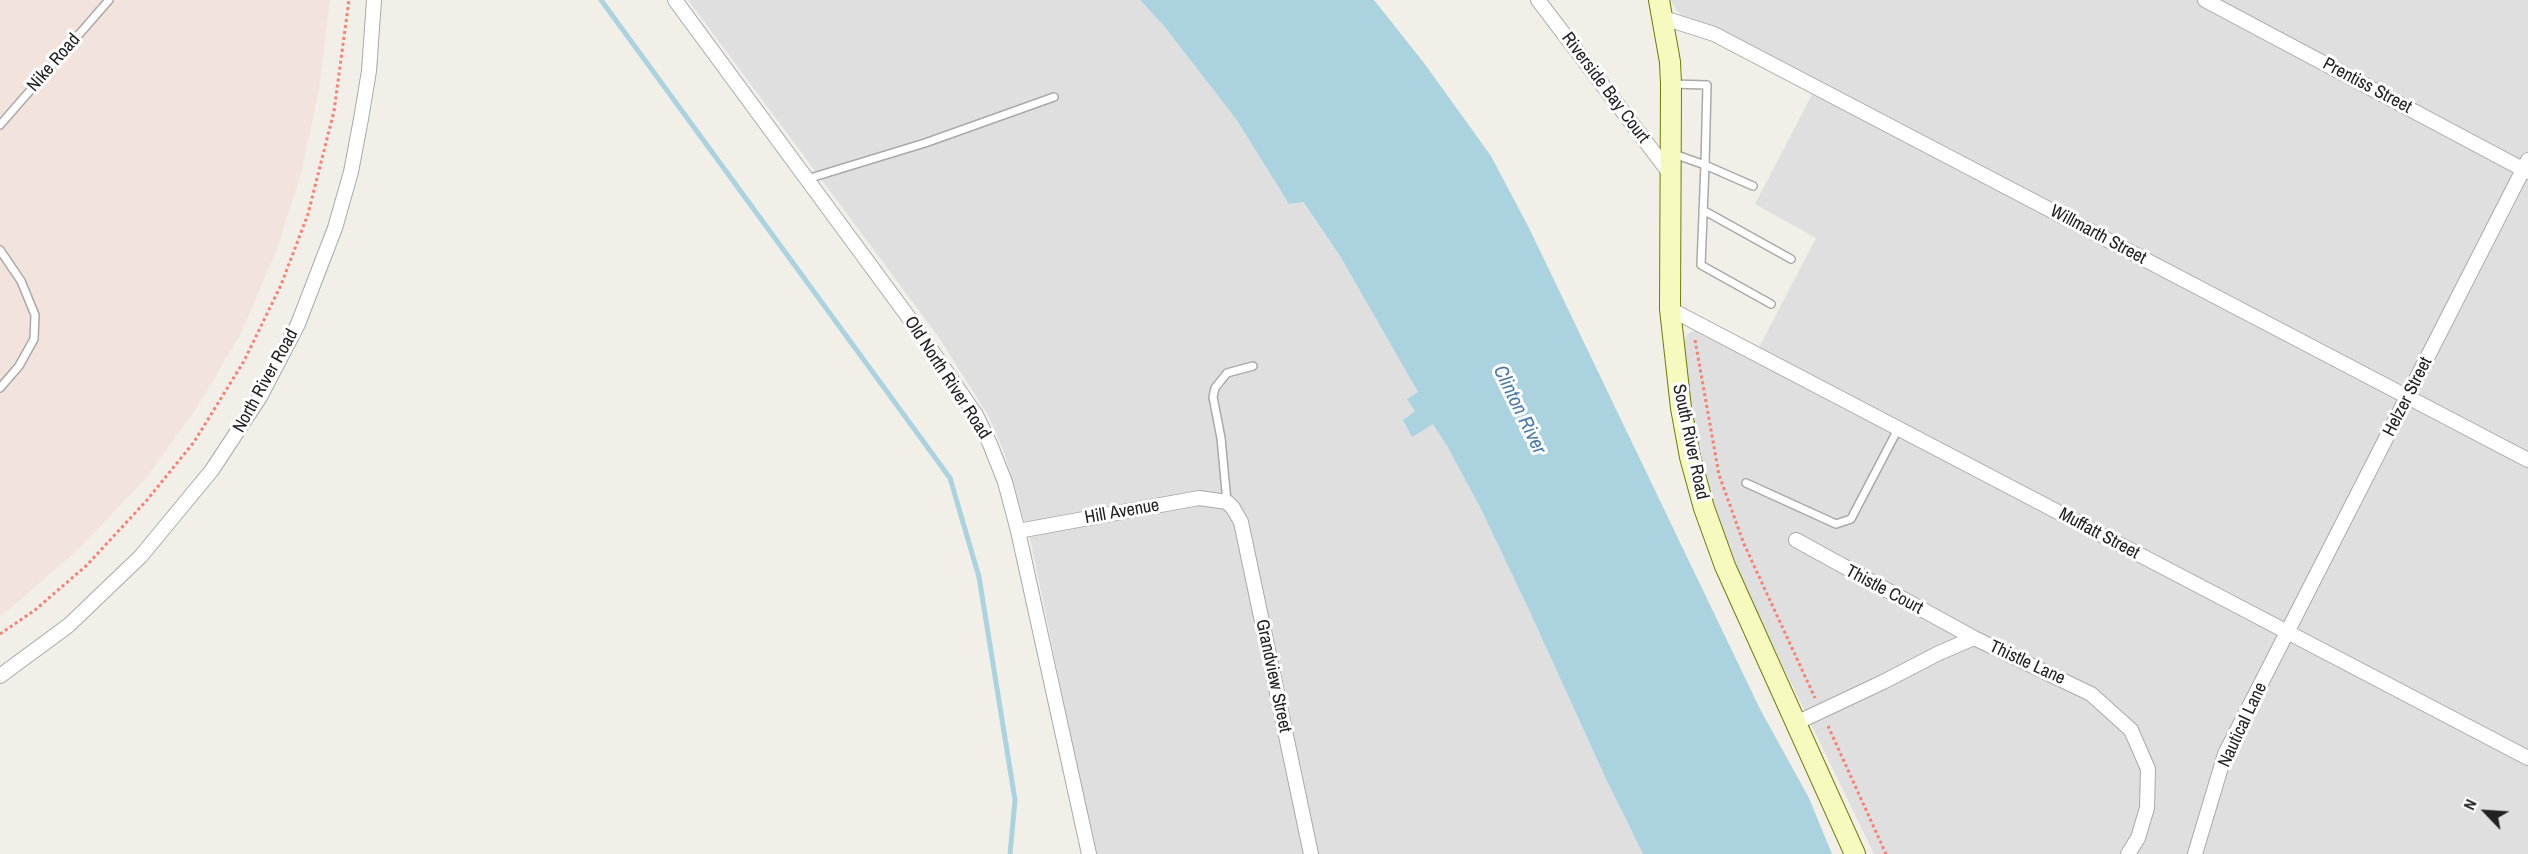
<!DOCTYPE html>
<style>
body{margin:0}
#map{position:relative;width:2528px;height:854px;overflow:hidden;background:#f2efe9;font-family:"Archivo Narrow",sans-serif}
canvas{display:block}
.north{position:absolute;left:2456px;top:782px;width:60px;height:60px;-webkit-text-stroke:4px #fff;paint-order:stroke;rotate:295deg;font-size:16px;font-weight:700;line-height:24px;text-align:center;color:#222}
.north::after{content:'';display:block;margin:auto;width:21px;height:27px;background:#222;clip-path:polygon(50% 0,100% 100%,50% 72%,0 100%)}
</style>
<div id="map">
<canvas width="2528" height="854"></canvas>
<div class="north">N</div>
</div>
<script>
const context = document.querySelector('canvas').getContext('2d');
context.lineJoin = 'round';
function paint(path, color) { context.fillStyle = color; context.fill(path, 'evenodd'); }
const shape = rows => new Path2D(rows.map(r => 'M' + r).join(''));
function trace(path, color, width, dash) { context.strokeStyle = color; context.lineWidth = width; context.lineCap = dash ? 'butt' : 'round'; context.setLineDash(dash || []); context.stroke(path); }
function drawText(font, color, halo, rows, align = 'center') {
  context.font = font + ' "Archivo Narrow",sans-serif'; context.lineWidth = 6; context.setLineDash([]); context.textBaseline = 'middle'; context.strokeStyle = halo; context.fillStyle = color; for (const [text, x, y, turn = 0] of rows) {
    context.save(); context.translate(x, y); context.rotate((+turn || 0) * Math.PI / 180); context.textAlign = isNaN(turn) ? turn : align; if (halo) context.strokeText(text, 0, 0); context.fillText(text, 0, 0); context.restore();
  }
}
paint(shape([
 [688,0,1140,0,1164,26,1236,119,1289,204,1302,202,1340,256,1418,392,1415,411,1403,420,1433,424,1447,446,1480,507,1529,610,1606,779,1643,854,1095,854,1031,543,1004,452,989,417,940,339],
 [1670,0,2528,0,2528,854,1874,854,1750,598,1719,522,1703,475,1692,431,1682,346,1687,334,1695,330,1754,357,1816,238,1755,204,1819,81,1717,28,1683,16,1677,11]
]), '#e0dfdf');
paint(shape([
 [0,0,330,0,319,90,302,170,276,252,242,331,198,406,147,477,79,549,0,617]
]), '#f3e3dd');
paint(shape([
 [1140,0,1374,0,1424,63,1491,156,1529,228,1760,709,1809,798,1832,854,1643,854,1606,779,1529,610,1480,507,1447,446,1433,424,1412,437,1403,420,1415,411,1407,399,1418,392,1340,256,1303,202,1289,204,1236,119,1164,26]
]), '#aad3df');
trace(shape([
 [601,0,950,478,979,577,1015,800,1010,854]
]), '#aad3df', 5);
const lane = shape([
 [1672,84,1707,85,1705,165,1674,154],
 [0,125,109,0],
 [807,179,925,143,1054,97],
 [1753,186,1705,165,1701,265,1771,304],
 [1703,210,1791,259],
 [0,250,21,281,35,315,34,339,19,366,0,388],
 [1746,483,1836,524,1851,519,1898,429],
 [1227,502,1221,438,1213,397,1215,388,1227,373,1253,366]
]);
const street = shape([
 [675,0,912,322,976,415,990,444,1005,482,1018,531,1089,854],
 [1538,0,1671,175],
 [2205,0,2528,172],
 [1664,18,1714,34,2528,460],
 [1670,309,2528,758],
 [1018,531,1199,498,1227,502,1233,508,1241,522,1311,854],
 [1796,540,1974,638,2091,694,2131,730,2148,769,2147,808,2138,838,2128,854],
 [0,676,69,625,141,556,212,470,260,397,298,324,335,228,351,172,361,119,369,71,374,0],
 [1796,723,1883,682,1939,653,1974,638],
 [2195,854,2225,754,2528,160]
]);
const secondary = shape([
 [1659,0,1670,62,1671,84,1670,309,1681,408,1690,457,1704,508,1725,566,1855,854]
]);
trace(lane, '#a9a9a9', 10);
trace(street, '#a9a9a9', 16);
trace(secondary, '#707d05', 22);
trace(shape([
 [1695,340,1719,475,1744,544,1815,698],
 [0,634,35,610,87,565,147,500,194,442,244,361,281,285,308,214,334,111,349,0],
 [1828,726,1886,854]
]), '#fa8072', 3, [3, 3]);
trace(lane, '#fff', 7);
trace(street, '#fff', 14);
trace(secondary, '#f7fabf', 20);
drawText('18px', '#222', '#fff', [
 ["Nike Road",54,63,-49],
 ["Prentiss Street",2367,86,28],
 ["Riverside Bay Court",1605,88,53],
 ["Willmarth Street",2098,235,28],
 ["Old North River Road",947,378,57],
 ["North River Road",266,381,-61],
 ["Helzer Street",2408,397,-63],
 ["South River Road",1690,442,78],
 ["Hill Avenue",1122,512,-10],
 ["Muffatt Street",2099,534,28],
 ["Thistle Court",1884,590,28],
 ["Thistle Lane",2027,663,25],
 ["Grandview Street",1273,676,78],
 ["Nautical Lane",2243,725,-65]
]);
drawText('italic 20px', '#4a7aab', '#fff', [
 ["Clinton River",1519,410,64]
]);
</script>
